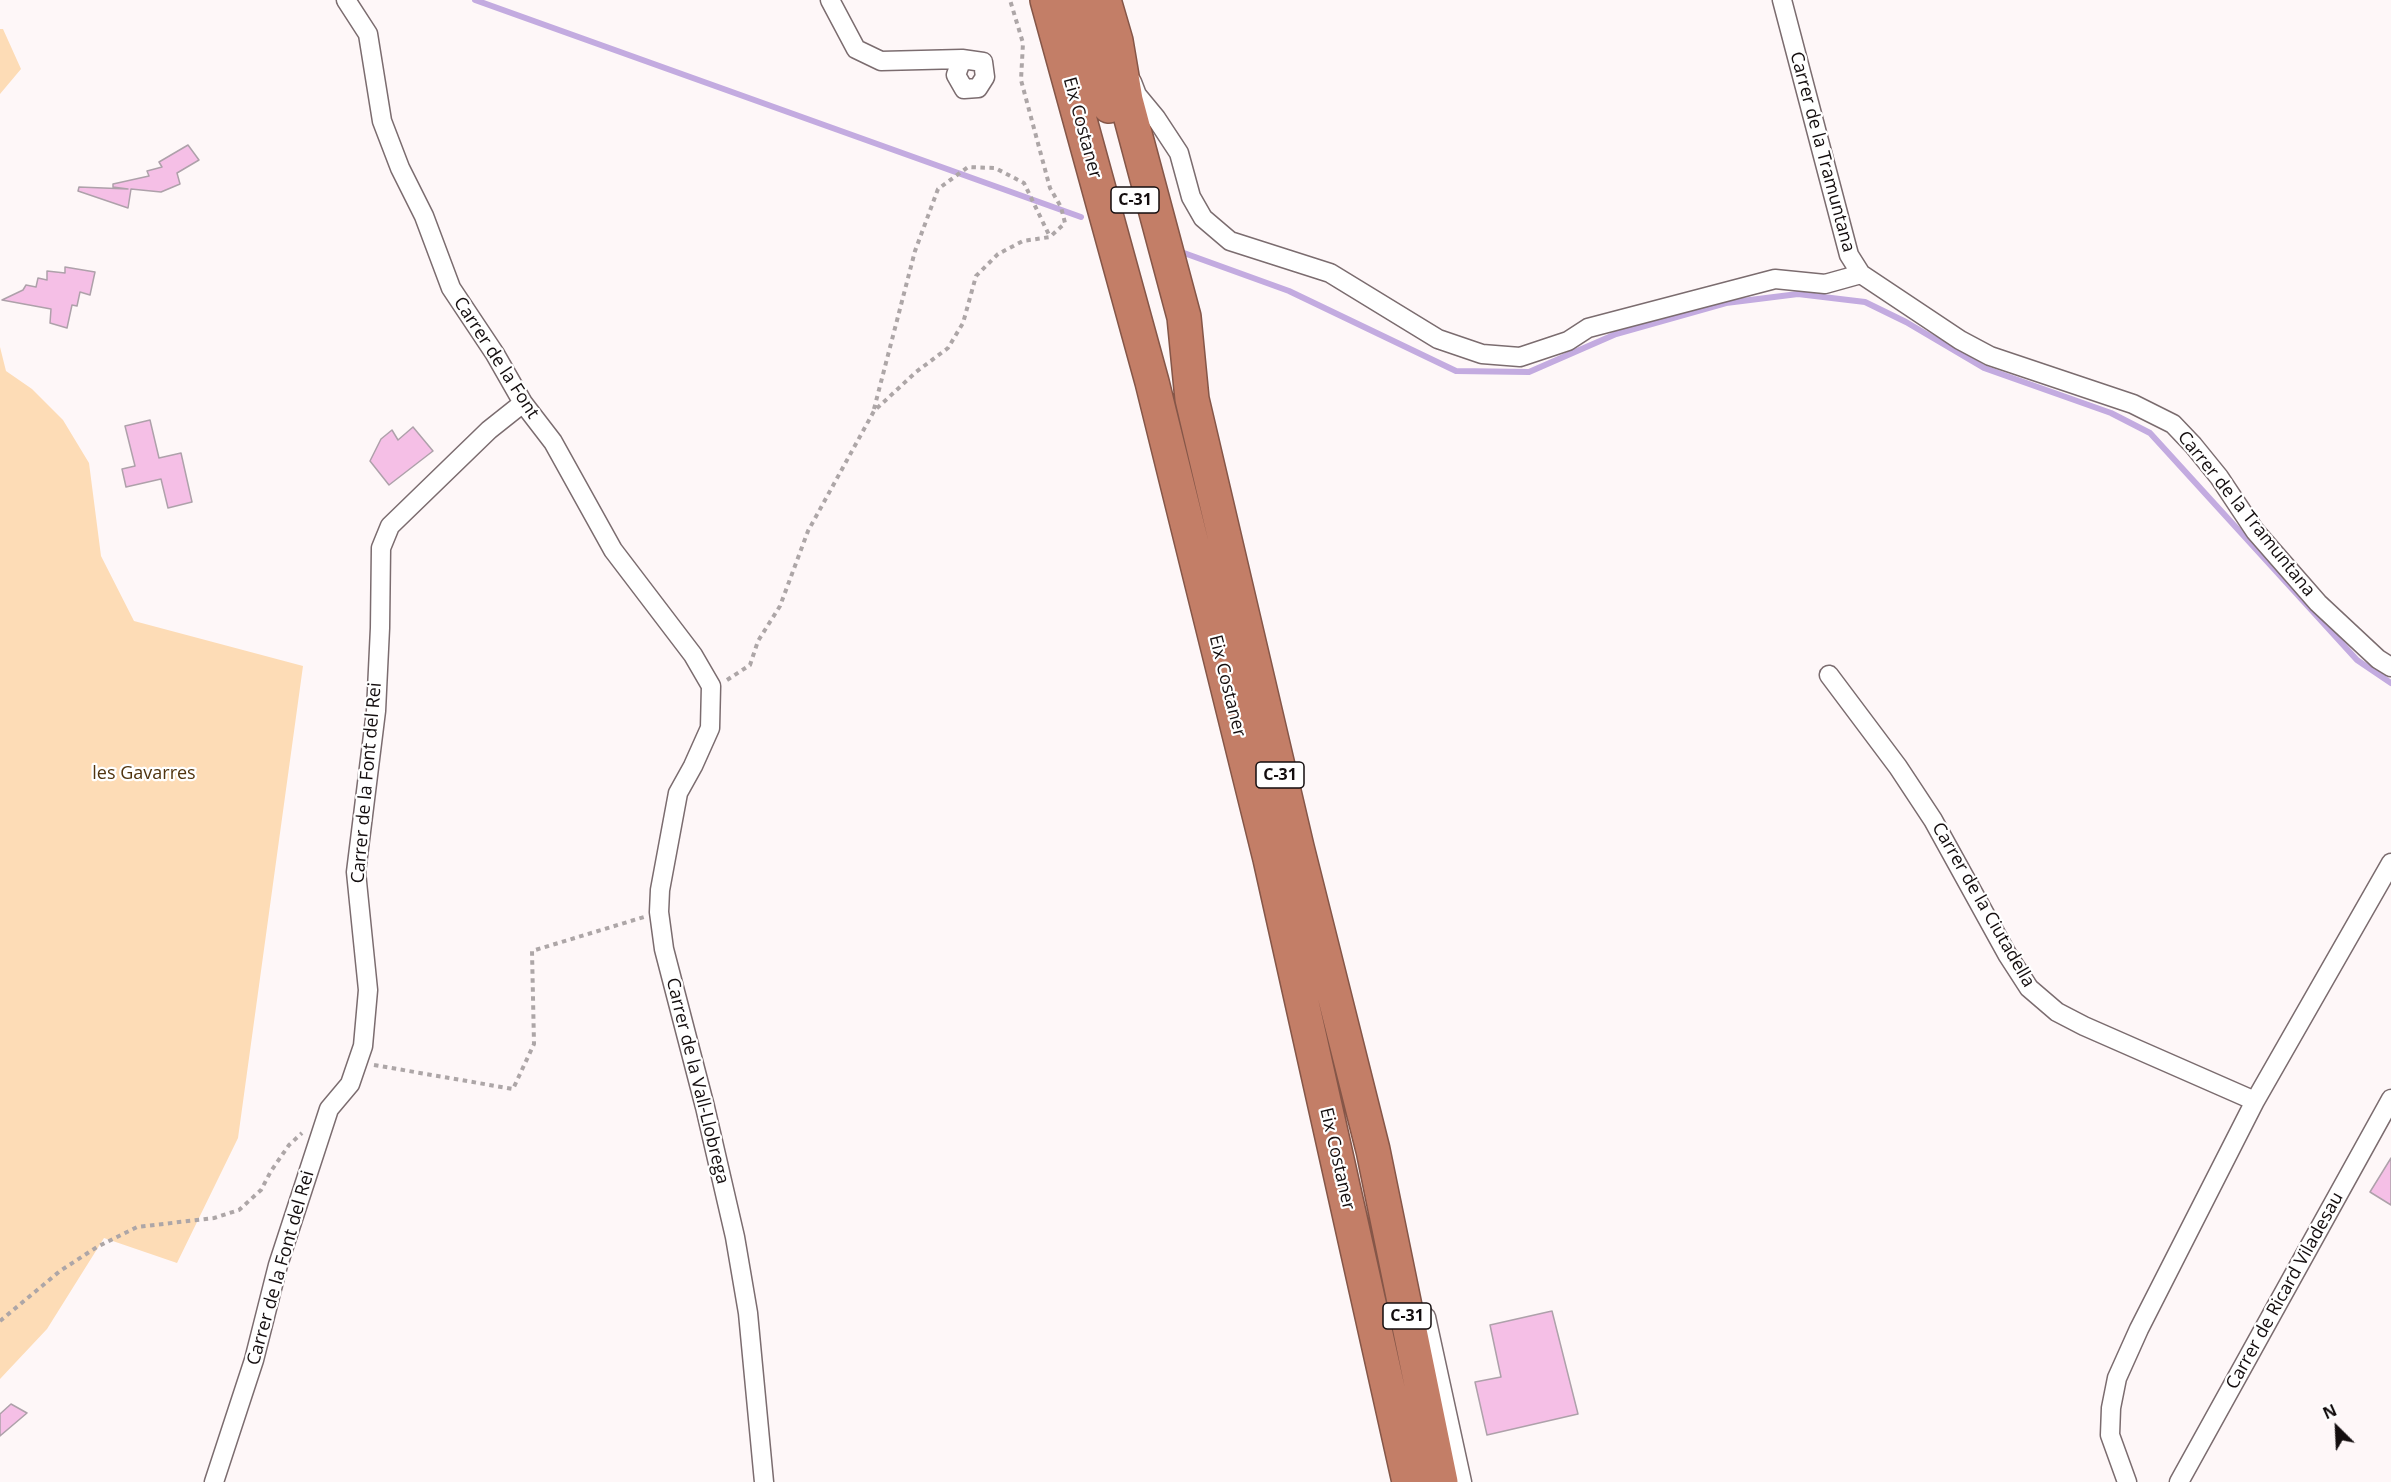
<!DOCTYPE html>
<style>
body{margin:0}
#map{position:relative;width:2391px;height:1482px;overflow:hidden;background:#fef7f8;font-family:"Open Sans",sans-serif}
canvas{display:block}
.north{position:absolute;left:2307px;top:1398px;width:60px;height:60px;-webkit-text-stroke:4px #fff;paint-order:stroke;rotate:336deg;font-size:16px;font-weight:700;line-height:24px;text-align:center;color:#130d0e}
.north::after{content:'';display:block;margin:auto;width:21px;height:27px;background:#130d0e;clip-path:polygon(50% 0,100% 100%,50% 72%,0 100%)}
</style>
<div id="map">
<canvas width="2391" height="1482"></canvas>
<div class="north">N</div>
</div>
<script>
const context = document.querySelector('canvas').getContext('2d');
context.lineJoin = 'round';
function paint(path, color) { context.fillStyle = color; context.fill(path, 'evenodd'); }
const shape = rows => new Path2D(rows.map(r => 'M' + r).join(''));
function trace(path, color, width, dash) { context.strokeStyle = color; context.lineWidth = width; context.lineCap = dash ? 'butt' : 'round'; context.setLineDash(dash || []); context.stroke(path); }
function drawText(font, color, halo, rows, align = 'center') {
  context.font = font + ' "Open Sans",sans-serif'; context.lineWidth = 4.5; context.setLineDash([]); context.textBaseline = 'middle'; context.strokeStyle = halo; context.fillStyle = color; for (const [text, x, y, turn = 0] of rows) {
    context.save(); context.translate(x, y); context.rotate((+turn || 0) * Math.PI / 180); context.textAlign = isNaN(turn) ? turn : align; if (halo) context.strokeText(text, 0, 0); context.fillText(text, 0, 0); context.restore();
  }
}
paint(shape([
 [0,29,3,29,21,69,0,94],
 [0,347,6,371,32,389,63,420,89,463,101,556,134,621,303,666,238,1138,177,1263,104,1238,47,1329,0,1379]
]), '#fddcb6');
trace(shape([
 [475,0,1081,217],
 [1184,253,1289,291,1456,371,1529,372,1616,334,1726,303,1798,294,1865,302,1906,322,1984,368,2111,413,2150,433,2357,660,2391,683]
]), '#c3abe0', 6);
const building = shape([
 [188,145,199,160,177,173,180,184,161,192,131,189,128,208,78,191,79,187,128,189,113,187,113,184,149,176,147,171,162,167,159,162,188,145],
 [65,267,95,272,90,295,80,292,77,306,72,305,67,328,50,323,51,309,2,300,23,290,26,285,36,287,38,278,47,280,47,271,65,273,65,267],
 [150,420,159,458,181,453,192,502,168,508,161,479,126,487,122,469,135,466,125,426,150,420],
 [413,427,433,451,389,485,370,461,381,439,392,430,398,440,413,427],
 [2391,1158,2391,1205,2370,1192,2391,1158],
 [1552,1311,1578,1414,1487,1435,1475,1382,1501,1377,1490,1325,1552,1311],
 [11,1404,27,1413,0,1436,0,1414,11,1404]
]);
paint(building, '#f5bfe6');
trace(building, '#aea1aa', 1.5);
const street = shape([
 [346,0,368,34,382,121,400,168,424,216,451,288,495,354,523,403,553,442,613,550,693,655,711,686,710,728,693,766,678,793,660,890,659,912,664,949,705,1107,735,1237,748,1313,764,1482],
 [830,0,856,49,881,61,962,59,983,62,985,77,978,88,964,89,956,75,962,59],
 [1782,0,1849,255,1861,274,1960,340,1990,356,2133,404,2173,424,2193,445,2219,477,2255,531,2318,603,2378,659,2391,667],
 [1132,82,1137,95,1156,118,1179,153,1191,197,1203,218,1230,241,1330,273,1438,339,1482,354,1520,357,1568,341,1588,328,1775,279,1825,284,1861,274],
 [1829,675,1898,767,1933,820,2007,954,2029,988,2057,1012,2084,1026,2255,1101],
 [1426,1317,1462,1482],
 [214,1482,254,1360,278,1265,329,1109,350,1084,363,1046,368,990,356,872,376,711,380,628,381,548,390,526,489,430,523,403],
 [2127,1482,2110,1435,2111,1408,2117,1378,2139,1329,2255,1101,2391,863],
 [2179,1482,2391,1099]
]);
const highway = shape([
 [1047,0,1152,382,1270,859,1409,1482],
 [1078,0,1109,106],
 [1104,0,1116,41,1126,100,1184,317,1192,399,1297,847,1373,1150,1441,1482]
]);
trace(street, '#7b6c6f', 21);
trace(highway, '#855648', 36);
trace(shape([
 [874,409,915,251,938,189,968,167,995,168,1024,183,1050,237],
 [727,680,750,665,758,641,780,606,808,531,874,411,916,372,948,348,963,323,976,276,998,254,1023,241,1050,237,1065,223,1061,207,1050,188,1021,80,1023,43,1010,0],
 [374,1065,513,1089,534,1044,532,951,644,917],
 [0,1321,60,1271,97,1247,137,1227,214,1218,239,1210,261,1190,271,1171,289,1145,302,1133]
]), '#ada6a7', 4, [4.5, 4.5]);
trace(street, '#fff', 18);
trace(highway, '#c37e67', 33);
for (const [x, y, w] of [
 [1135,200,48],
 [1280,775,48],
 [1407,1316,48]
]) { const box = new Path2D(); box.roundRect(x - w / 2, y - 13, w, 26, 4.5); context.fillStyle = '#fff'; context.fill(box); trace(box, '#130d0e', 1.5); }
drawText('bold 16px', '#130d0e', null, [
 ["C-31",1135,200],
 ["C-31",1280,775],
 ["C-31",1407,1316]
]);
drawText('18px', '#130d0e', '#fff', [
 ["Eix Costaner",1082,128,75],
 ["Carrer de la Tramuntana",1822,152,75],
 ["Carrer de la Font",496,358,57],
 ["Carrer de la Tramuntana",2246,514,51],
 ["Eix Costaner",1227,686,76],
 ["Carrer de la Font del Rei",367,783,-85],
 ["Carrer de la Ciutadella",1983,905,60],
 ["Carrer de la Vall-Llobrega",697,1081,76],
 ["Eix Costaner",1337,1159,77],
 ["Carrer de la Font del Rei",281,1268,-74],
 ["Carrer de Ricard Viladesau",2285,1291,-61]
]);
drawText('18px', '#50340e', '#fff', [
 ["les Gavarres",144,774]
]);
</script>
